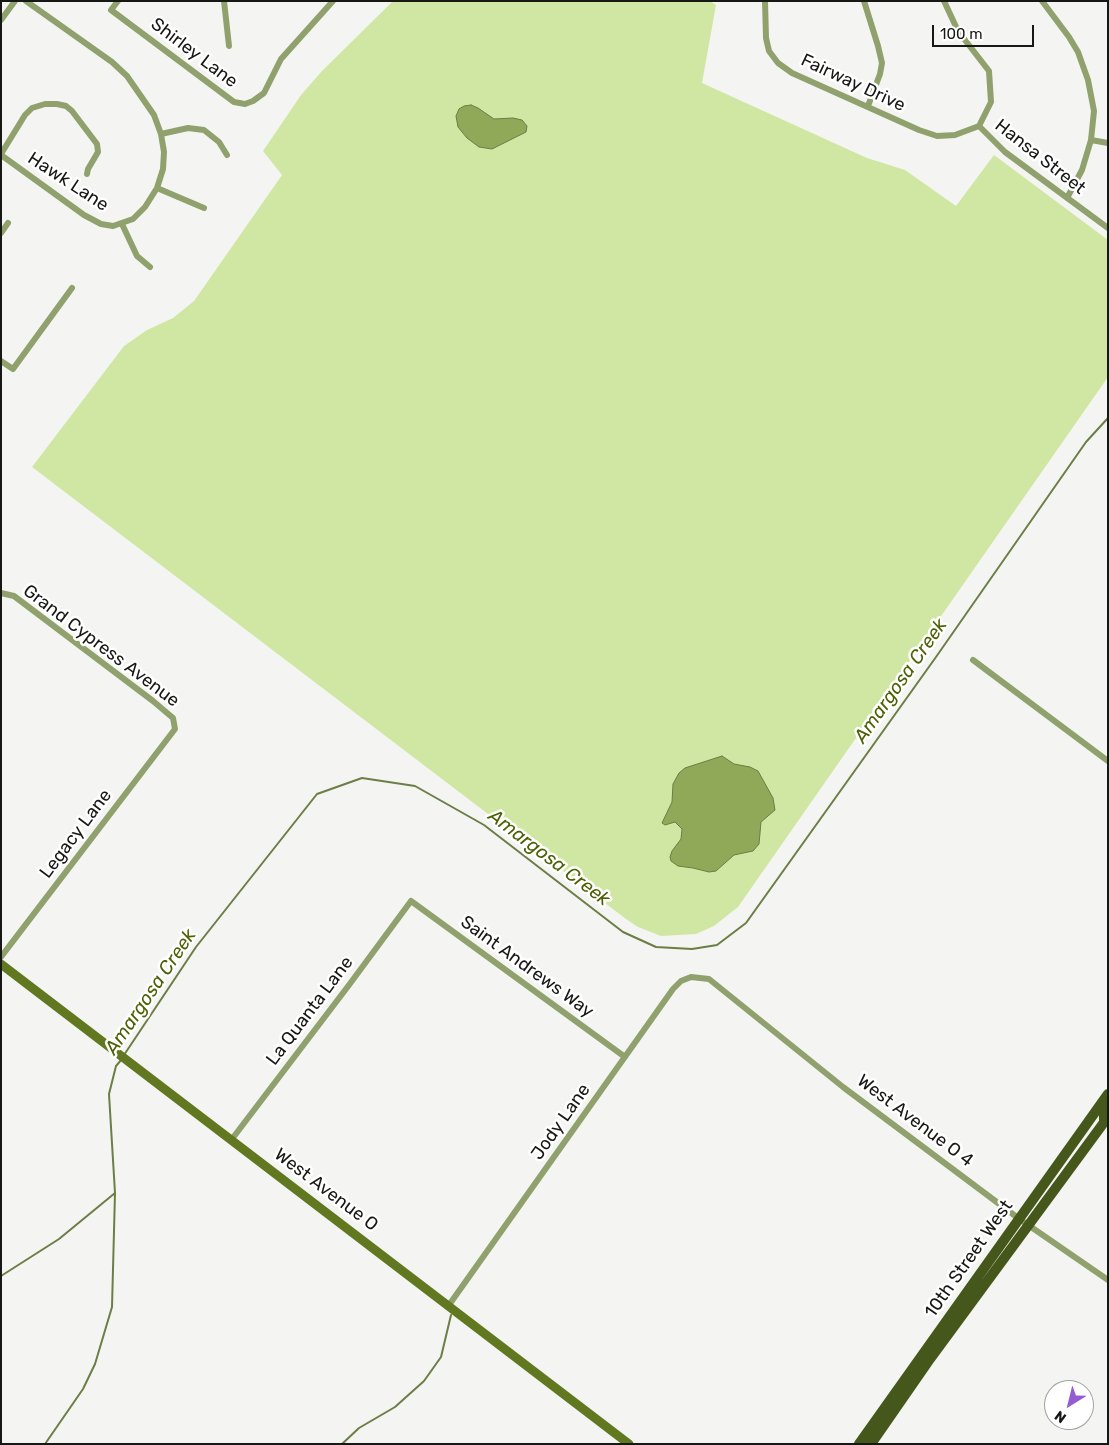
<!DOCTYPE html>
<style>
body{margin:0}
#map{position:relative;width:1109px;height:1445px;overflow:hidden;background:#f4f5f2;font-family:Rubik,sans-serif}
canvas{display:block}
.frame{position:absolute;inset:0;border:2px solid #171716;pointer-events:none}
.north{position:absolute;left:1044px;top:1380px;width:50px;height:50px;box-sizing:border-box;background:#fff;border:1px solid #a2a2a2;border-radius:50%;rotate:216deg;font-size:14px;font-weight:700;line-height:20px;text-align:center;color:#171716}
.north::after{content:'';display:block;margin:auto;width:18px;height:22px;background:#955bd3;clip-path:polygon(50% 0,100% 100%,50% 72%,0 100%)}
.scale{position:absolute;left:932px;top:25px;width:102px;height:22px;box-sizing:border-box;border:2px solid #171716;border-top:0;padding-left:6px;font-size:15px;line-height:18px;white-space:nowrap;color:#171716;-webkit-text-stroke:4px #fff;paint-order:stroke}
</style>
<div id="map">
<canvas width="1109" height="1445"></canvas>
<div class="frame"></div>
<div class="north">N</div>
<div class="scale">100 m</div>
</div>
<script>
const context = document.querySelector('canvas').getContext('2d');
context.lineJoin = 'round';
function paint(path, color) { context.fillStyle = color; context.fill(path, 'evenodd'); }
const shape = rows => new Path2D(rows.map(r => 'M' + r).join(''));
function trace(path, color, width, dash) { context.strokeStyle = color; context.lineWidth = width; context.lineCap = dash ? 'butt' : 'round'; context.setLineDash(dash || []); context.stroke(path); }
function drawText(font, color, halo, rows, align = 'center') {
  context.font = font + ' Rubik,sans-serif'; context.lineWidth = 5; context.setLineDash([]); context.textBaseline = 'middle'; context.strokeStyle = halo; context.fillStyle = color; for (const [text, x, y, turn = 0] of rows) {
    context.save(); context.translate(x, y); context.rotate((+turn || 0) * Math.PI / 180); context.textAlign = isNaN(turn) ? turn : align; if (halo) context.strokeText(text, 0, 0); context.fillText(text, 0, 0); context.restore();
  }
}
paint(shape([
 [393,1,710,1,716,5,702,83,867,158,905,170,956,206,994,155,1108,240,1108,377,738,907,714,926,696,934,661,936,638,927,626,919,32,467,124,346,147,330,173,318,194,301,282,175,263,151,301,95,322,71]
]), '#d0e7a3');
const water = shape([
 [471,105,478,108,494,119,513,118,522,120,527,126,526,132,492,149,479,147,467,138,458,127,456,116,459,109,464,106,471,105],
 [722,756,734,764,750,767,758,771,773,798,775,810,761,822,759,844,753,851,734,855,716,871,709,872,693,868,678,866,671,861,670,857,672,851,681,839,682,829,675,822,665,825,662,823,672,802,673,784,679,773,685,768,722,756]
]);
paint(water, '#90a959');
trace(water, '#6c7d45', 1);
trace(shape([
 [124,1055,196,947,317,794,362,778,415,786,484,825,623,932,656,947,692,949,717,945,746,923,936,657,1086,442,1108,418],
 [1,1276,59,1239,115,1193,109,1094,116,1066,122,1059],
 [45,1444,83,1389,95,1364,112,1307,115,1193],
 [342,1444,359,1428,395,1407,424,1381,441,1357,451,1315]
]), '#6c7d45', 2);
trace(shape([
 [118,1,111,10,234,102,245,104,253,101,264,93,281,59,333,1],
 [224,1,229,46],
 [765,1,766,38,769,51,778,63,792,73,919,130,937,136,955,135,979,126],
 [864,1,878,46,882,63,880,74,868,106],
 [944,1,958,31,989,71,991,102,979,126],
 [1042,1,1069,37,1078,52,1088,80,1094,111,1091,140,1082,170,1067,198],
 [1,20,15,1],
 [979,126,1005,152,1108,228],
 [161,134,188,128,204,130,219,142,227,155],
 [1091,140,1108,143],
 [1,154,25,115,32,108,45,104,57,104,66,106,72,111,97,144,98,152,88,169,87,174],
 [1,155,84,215,101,224,113,226,133,219,145,207,157,188,163,169,164,152,161,134,154,115,127,76,112,62,26,1],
 [157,188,204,208],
 [122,224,137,256,150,267],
 [1,233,8,223],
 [1,361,13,369,72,288],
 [1,593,14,596,153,701,173,718,175,729,1,957],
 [973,660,1108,761],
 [232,1139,349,985,411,901,625,1057],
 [449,1305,673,989,681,981,691,977,709,979,843,1087,1018,1218,1108,1280]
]), '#90a16d', 6);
trace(shape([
 [1,964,629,1444]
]), '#617821', 9);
trace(shape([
 [1104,1121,1104,1112,1108,1107],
 [859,1444,1108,1094],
 [871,1444,930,1359,1108,1117]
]), '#46571b', 10);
drawText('18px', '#171716', '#fff', [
 ["Shirley Lane",194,53,37],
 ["Fairway Drive",853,83,25],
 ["Hansa Street",1040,157,38],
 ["Hawk Lane",68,182,33],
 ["Grand Cypress Avenue",101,646,37],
 ["Legacy Lane",76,834,-53],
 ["Saint Andrews Way",527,967,36],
 ["La Quanta Lane",310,1011,-53],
 ["West Avenue O 4",915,1121,37],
 ["Jody Lane",561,1122,-55],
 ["West Avenue O",326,1190,37],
 ["10th Street West",969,1259,-55]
]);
drawText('italic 19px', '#4c6104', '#fff', [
 ["Amargosa Creek",901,681,-55],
 ["Amargosa Creek",549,858,37],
 ["Amargosa Creek",151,992,-56]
]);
</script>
